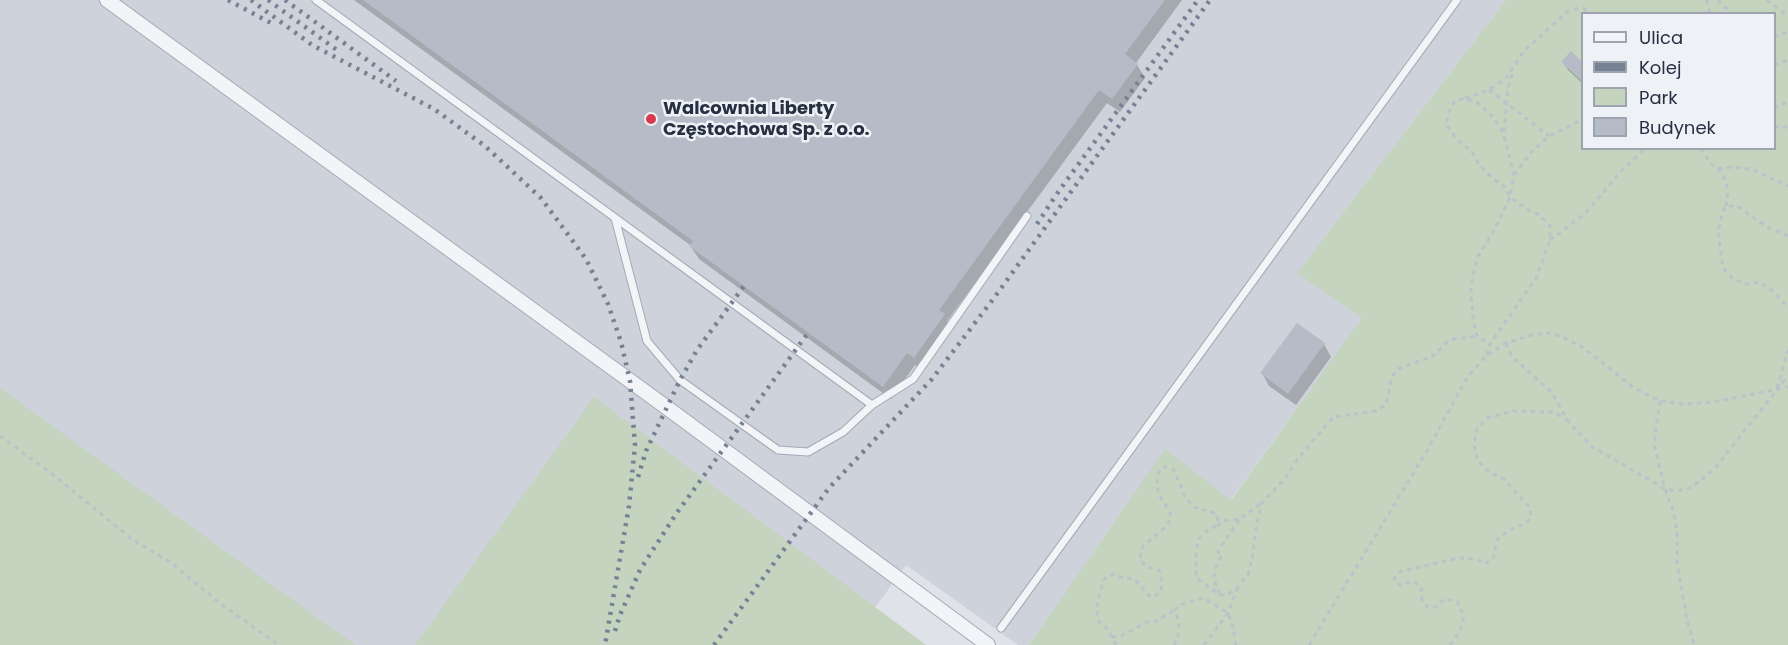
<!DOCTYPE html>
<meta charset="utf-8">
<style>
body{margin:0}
#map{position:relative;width:1788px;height:645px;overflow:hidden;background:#dfe3e9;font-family:Poppins,sans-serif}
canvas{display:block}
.legend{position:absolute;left:1581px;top:12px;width:195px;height:138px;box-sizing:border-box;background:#eef2f7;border:2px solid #9ea4af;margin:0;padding:8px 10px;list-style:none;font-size:18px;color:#273042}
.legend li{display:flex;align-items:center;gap:12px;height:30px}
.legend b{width:30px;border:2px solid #9ea4af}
</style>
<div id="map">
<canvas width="1788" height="645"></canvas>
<ul class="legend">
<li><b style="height:8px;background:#f2f4f7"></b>Ulica</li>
<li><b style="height:8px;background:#778194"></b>Kolej</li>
<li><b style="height:16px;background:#c4d4bf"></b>Park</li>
<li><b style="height:16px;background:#b6bcc7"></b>Budynek</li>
</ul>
</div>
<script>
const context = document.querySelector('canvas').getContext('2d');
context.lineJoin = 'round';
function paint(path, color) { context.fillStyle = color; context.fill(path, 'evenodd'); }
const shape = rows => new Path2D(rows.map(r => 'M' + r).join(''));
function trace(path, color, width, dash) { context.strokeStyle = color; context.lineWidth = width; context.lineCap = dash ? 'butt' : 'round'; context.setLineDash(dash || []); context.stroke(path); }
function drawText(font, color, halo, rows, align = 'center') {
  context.font = font + ' Poppins,sans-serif'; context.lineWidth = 5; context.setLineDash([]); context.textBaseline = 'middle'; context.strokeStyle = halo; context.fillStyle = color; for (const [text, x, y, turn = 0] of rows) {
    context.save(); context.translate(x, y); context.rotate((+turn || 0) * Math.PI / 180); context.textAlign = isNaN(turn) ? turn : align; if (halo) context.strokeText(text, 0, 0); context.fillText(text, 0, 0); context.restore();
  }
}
paint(shape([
 [0,0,1506,0,1298,272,1363,318,1230,500,1165,450,1029,645,1018,645,906,565,848,645,315,645,0,414]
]), '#cdd2db');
paint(shape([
 [1506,0,1788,0,1788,645,1029,645,1165,449,1231,500,1362,318,1297,273],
 [1582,14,1774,14,1774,148,1582,148],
 [0,388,355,645,0,645],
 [594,397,926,645,415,645]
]), '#c4d4bf');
paint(shape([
 [354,0,1182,0,1136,63,1145,78,1120,112,1107,103,947,321,952,329,922,370,915,365,891,399,699,259,690,245],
 [1571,54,1582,64,1582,83,1568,70,1563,62],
 [1324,344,1331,357,1296,405,1269,386,1262,373]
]), '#0003');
paint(shape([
 [363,0,1165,0,1125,54,1138,64,1112,99,1099,90,939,310,945,314,914,358,907,353,883,387,689,246,693,241],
 [1571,51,1582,62,1582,81,1561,62],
 [1297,323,1325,343,1288,394,1260,373]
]), '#b6bcc7');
const lane = shape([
 [316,0,872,405],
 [615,218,647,341,680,380,778,450,808,452,843,432,872,405,913,379,1027,216],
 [1001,628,1457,0]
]);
const street = shape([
 [107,0,666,407,988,645]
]);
trace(lane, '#a4aab4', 9);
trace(street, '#a4aab4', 16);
trace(shape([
 [1707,0,1710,14],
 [1718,0,1731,14],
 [1767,0,1788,16],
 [1774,37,1788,32],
 [1774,65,1788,60],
 [1489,90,1549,136],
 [1465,98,1489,90,1506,78,1524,51,1568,11,1583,8,1591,14],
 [1774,108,1788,102],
 [1774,127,1788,127],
 [1504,132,1508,89,1513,71],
 [1701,148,1710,163,1718,169,1726,181,1728,193,1726,206],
 [1718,169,1731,167,1751,169,1788,186],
 [1514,175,1532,151,1549,136,1582,120],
 [1788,236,1767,227,1737,206,1726,206,1723,211,1718,232,1723,268,1733,279,1745,284,1760,282,1774,292,1788,308],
 [1550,240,1586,213,1621,171,1646,148],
 [1506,343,1512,357,1552,393,1568,421,1591,446,1665,489,1675,491,1691,488,1715,468,1788,376],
 [1487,355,1490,344,1536,278,1550,240,1550,226,1540,215,1530,211,1510,197,1504,186,1491,177,1479,164,1472,152,1460,142,1452,133,1446,123,1449,111,1455,101,1465,98,1478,103,1492,116,1501,129,1506,143,1514,175,1510,197,1495,229,1478,256,1474,270,1471,289,1473,319,1477,336,1490,344],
 [1777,388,1788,350],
 [1660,401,1655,434,1655,448,1665,489,1674,513,1677,531,1677,562,1687,620,1694,645],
 [0,436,51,473,133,540,170,562,222,605,279,645],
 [1217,526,1223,521,1240,519,1260,504],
 [1220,594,1214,580,1215,568,1222,555,1218,552,1219,549,1240,519],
 [1112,637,1121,636,1147,622,1156,621,1175,610],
 [1116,645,1108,629,1100,623,1097,618,1098,599,1104,579,1114,574,1123,578,1135,579,1149,596,1154,597,1161,591,1162,585,1160,571,1145,566,1140,558,1143,546,1167,526,1170,519,1170,512,1158,493,1157,477,1161,468,1166,467,1174,470,1185,497,1194,507,1202,510,1209,510,1217,515,1218,521,1214,527,1205,532,1199,539,1196,551,1196,575,1199,580,1220,595,1228,595,1238,587,1248,574,1252,559,1257,523,1262,503,1287,476,1296,461,1333,417,1376,411,1385,405,1388,398,1391,378,1398,369,1433,356,1449,340,1477,336],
 [1174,645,1178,638,1179,623,1175,610,1180,605,1203,598,1228,613,1232,623,1236,645],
 [1204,645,1228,613,1238,587],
 [1309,645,1428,449,1468,376,1486,356,1506,343,1532,335,1551,333,1567,339,1584,348,1634,388,1660,401,1684,404,1714,402,1788,387],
 [1450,645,1460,630,1464,617,1457,601,1444,599,1436,607,1427,607,1422,600,1421,588,1413,581,1399,585,1394,579,1399,572,1459,558,1477,559,1485,564,1493,558,1497,540,1509,530,1525,524,1531,517,1530,508,1504,479,1489,472,1477,460,1474,444,1477,428,1487,418,1512,411,1554,412,1568,421]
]), '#bdc1c8', 3, [4.5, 4.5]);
trace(lane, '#f2f4f7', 7);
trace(street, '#f2f4f7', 14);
trace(shape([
 [228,0,271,23],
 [251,0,312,45,434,109,485,146,541,198,586,259,608,304,621,342,630,381,635,445,629,506,605,645],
 [268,0,337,50],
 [285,0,396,81],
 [1037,224,1056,195,1198,0],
 [638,477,646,451,680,380,697,350,744,286],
 [615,631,620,615,640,570,676,514,808,333],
 [714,645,829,488,932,379,994,298,1210,0]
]), '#778194', 4.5, [3, 6]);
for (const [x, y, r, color] of [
 [651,119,6,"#d83a4e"]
]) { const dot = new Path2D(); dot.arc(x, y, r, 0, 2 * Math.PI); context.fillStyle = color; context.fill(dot); trace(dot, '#eef2f7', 2); }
drawText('bold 18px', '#273042', '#eef2f7', [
 ["Walcownia Liberty",663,109],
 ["Częstochowa Sp. z o.o.",663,130]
], 'left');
</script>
